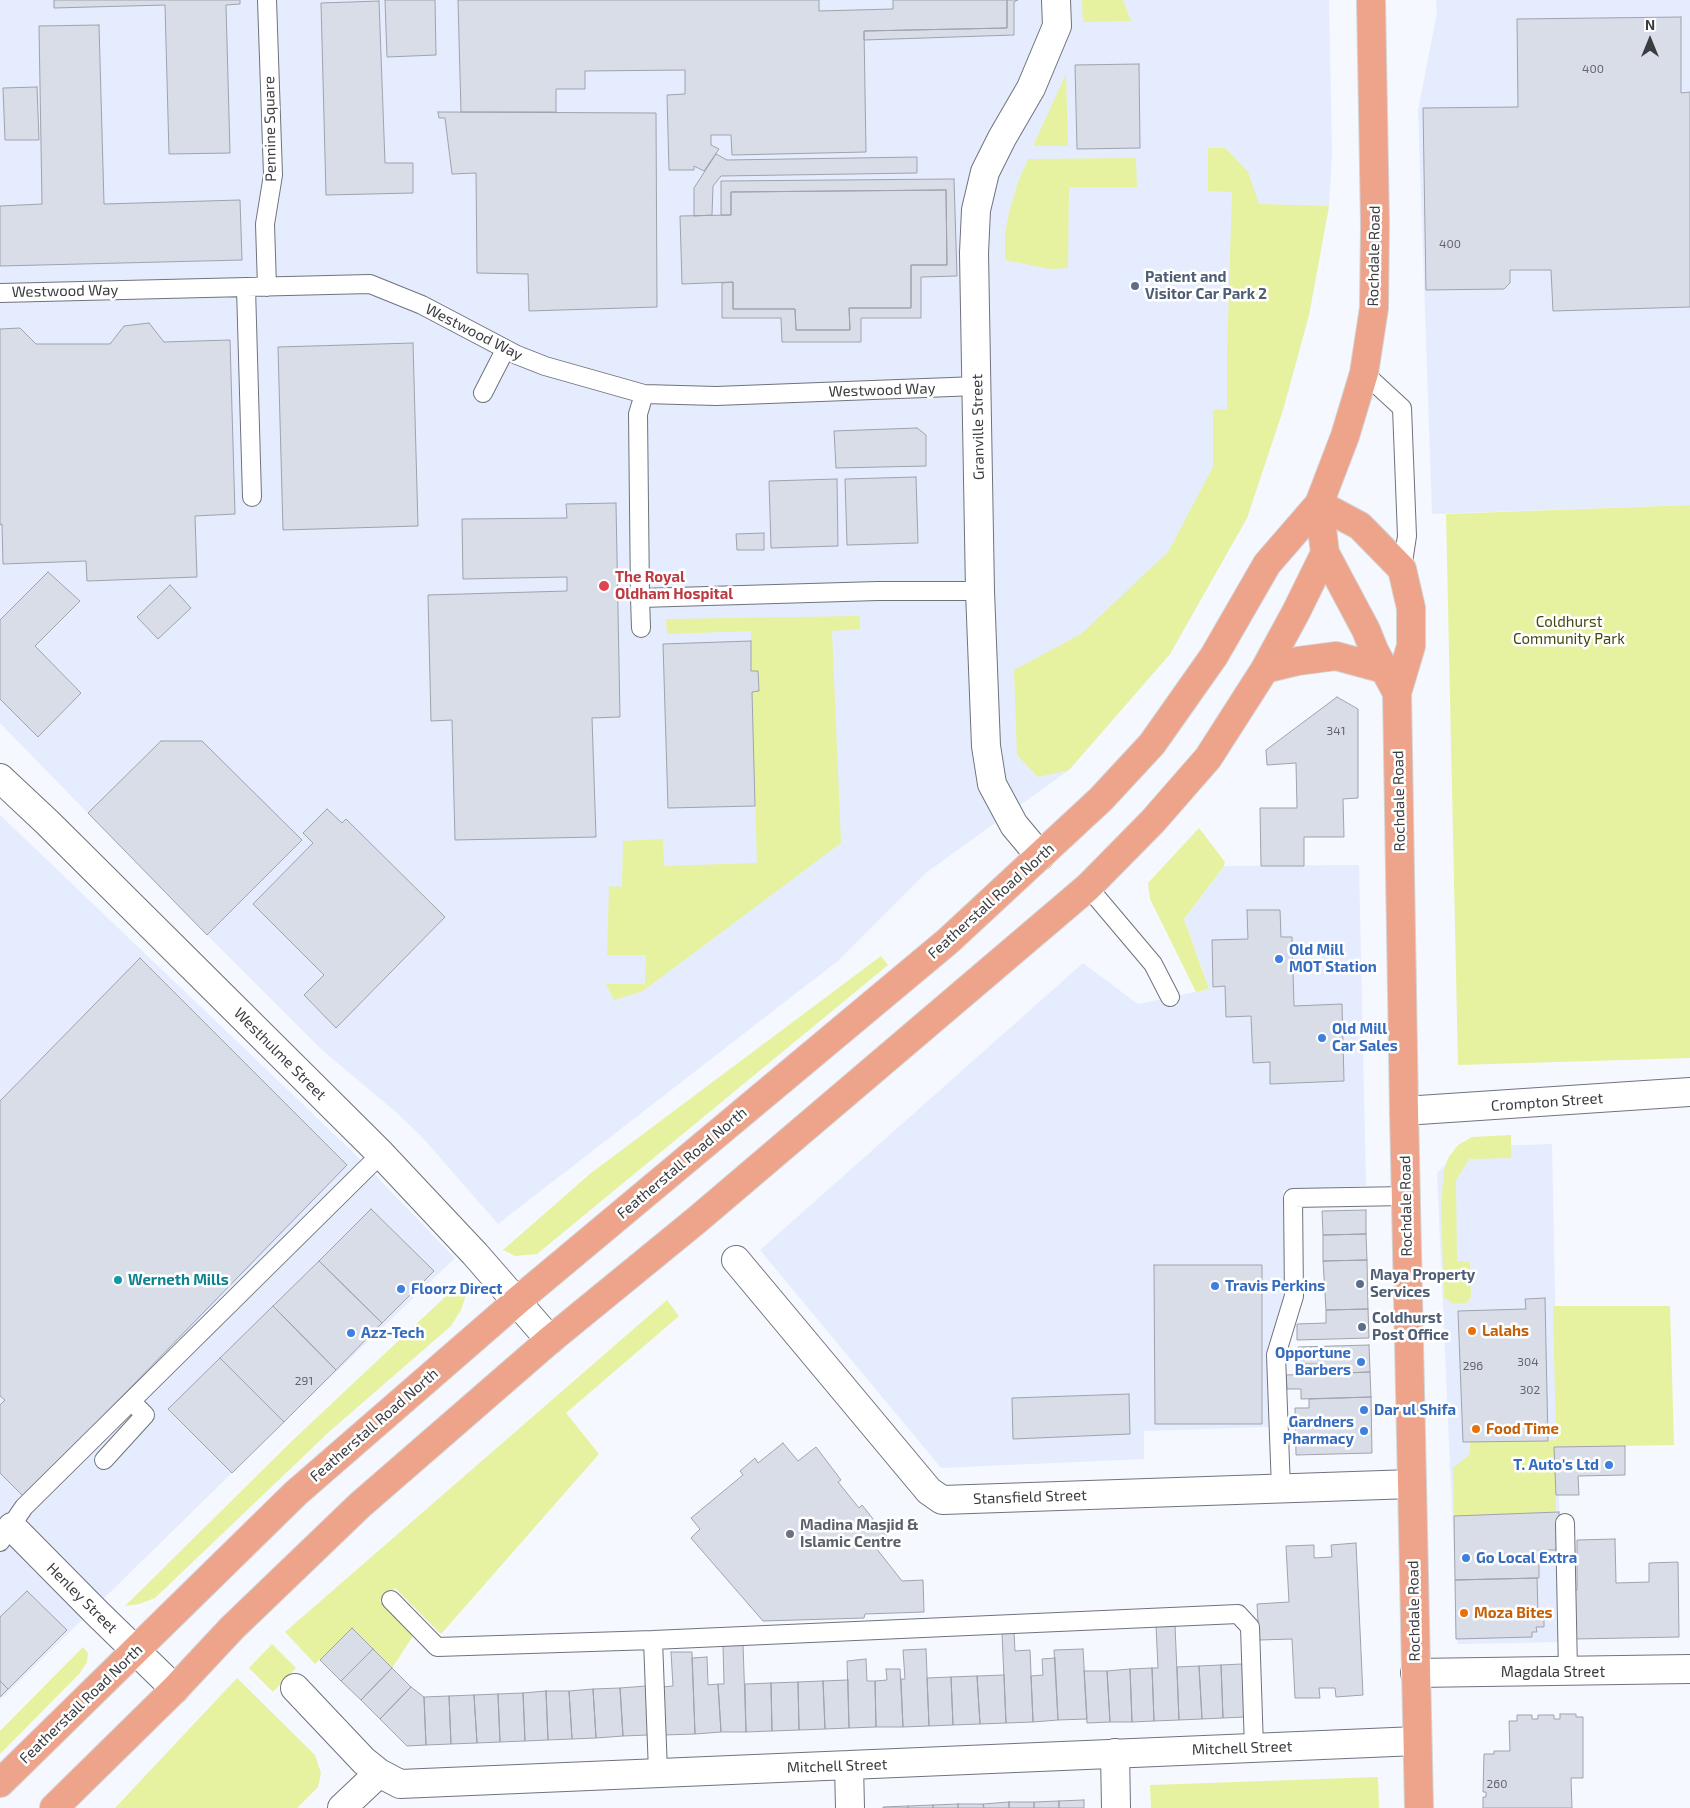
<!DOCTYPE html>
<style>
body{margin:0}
#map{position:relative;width:1690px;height:1808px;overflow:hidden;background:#f5f8fe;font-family:"Exo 2",sans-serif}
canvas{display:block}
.north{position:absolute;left:1625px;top:15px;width:50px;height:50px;-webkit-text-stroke:4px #fff;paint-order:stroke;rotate:0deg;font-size:14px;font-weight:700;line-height:20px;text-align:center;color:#3b3c40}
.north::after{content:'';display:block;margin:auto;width:18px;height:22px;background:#3b3c40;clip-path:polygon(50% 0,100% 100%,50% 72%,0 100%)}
</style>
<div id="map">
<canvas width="1690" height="1808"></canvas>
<div class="north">N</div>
</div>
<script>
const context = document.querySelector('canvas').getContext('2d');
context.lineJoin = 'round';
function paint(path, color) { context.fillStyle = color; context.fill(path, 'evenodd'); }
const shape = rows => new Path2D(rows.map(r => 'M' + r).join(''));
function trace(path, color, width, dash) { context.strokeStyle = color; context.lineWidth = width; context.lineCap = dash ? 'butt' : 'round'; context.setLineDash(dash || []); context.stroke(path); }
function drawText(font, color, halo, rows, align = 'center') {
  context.font = font + ' "Exo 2",sans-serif'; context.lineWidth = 5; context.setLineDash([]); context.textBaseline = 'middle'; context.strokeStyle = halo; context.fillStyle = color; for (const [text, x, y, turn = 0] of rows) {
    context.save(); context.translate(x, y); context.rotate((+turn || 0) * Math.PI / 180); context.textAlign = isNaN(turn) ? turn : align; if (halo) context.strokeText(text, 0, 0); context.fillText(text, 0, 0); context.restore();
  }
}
paint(shape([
 [0,0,1329,0,1332,154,1329,206,1309,315,1283,410,1247,518,1170,654,1069,770,927,872,839,960,498,1224,422,1137,397,1113,322,1050,179,907,0,723],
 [1436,0,1690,0,1690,505,1432,514,1418,110,1437,13],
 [0,815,357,1156,455,1258,284,1422,0,1700],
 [1359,865,1366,1186,1283,1190,1285,1295,1268,1355,1270,1427,1144,1431,1144,1459,941,1468,760,1250,1083,963,1138,1004,1209,989,1184,919,1224,866],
 [1552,1144,1562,1642,1458,1644,1437,1173,1463,1147]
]), '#e5ecfe');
paint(shape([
 [1082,0,1123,0,1131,21,1083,22],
 [1066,74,1068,146,1033,146],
 [1208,148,1225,148,1248,172,1259,204,1329,206,1309,315,1283,410,1247,518,1170,654,1069,770,1038,777,1017,755,1014,670,1081,634,1168,552,1213,467,1213,410,1227,409,1227,353,1232,192,1208,191],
 [1136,158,1137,187,1069,187,1068,268,1050,269,1005,260,1005,235,1009,212,1018,182,1028,159],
 [1690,505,1690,1058,1458,1065,1446,514],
 [860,616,860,629,832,631,841,843,643,991,614,1000,606,984,645,984,646,955,607,955,609,886,622,887,623,841,663,839,664,866,757,863,752,692,759,691,758,671,751,671,751,631,667,634,666,619],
 [1199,828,1225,862,1224,866,1184,919,1209,989,1196,992,1150,899,1148,883],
 [881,956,888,965,537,1254,515,1256,503,1250,591,1173],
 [1511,1135,1511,1158,1469,1159,1456,1180,1457,1261,1470,1262,1471,1297,1467,1303,1453,1304,1444,1297,1441,1205,1444,1171,1448,1158,1458,1145,1472,1137],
 [463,1280,466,1295,461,1310,451,1326,330,1431,155,1598,139,1604,125,1606,293,1440],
 [667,1300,679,1316,566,1413,599,1454,441,1634,395,1588,380,1601,413,1636,392,1668,352,1629,315,1664,285,1632],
 [1553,1306,1670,1306,1674,1445,1555,1447,1556,1512,1454,1516,1453,1468,1470,1454,1470,1442,1556,1440],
 [272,1644,296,1668,273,1692,249,1668],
 [83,1647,88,1653,87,1662,79,1674,0,1754,0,1731],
 [237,1678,315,1755,321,1773,318,1787,297,1808,115,1808],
 [1378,1777,1379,1808,1151,1808,1150,1785]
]), '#e6f29f');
const building = shape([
 [54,0,240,0,240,4,226,5,230,153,169,154,165,5,54,8,54,0],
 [385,0,435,0,436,55,387,57,385,0],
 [458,0,819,0,819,11,893,9,893,0,1007,0,1007,28,864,31,866,152,732,155,731,135,711,135,711,145,719,149,704,171,694,166,694,170,669,170,667,95,685,94,685,70,585,71,585,89,556,89,556,112,461,112,458,0],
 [1007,0,1018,0,1014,2,1014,35,864,40,864,31,1007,28,1007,0],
 [379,1,385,163,413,163,413,193,326,195,321,3,379,1],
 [1681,17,1681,93,1690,92,1690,307,1553,311,1551,270,1510,270,1510,283,1504,289,1426,290,1423,108,1518,107,1517,19,1681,17],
 [99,25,104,204,240,200,242,260,0,266,0,206,42,204,39,26,99,25],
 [1139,64,1140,148,1077,149,1075,65,1139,64],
 [37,87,39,140,5,140,3,88,37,87],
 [438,112,656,113,657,307,529,311,528,274,477,273,476,173,452,174,445,118,439,118,438,112],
 [716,154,727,160,917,157,917,173,721,176,713,186,712,215,694,216,694,188,716,154],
 [954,179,957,276,921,277,921,318,861,318,861,342,782,342,781,318,722,318,722,283,733,282,733,309,795,309,796,330,850,330,849,308,911,308,911,265,947,265,946,190,731,192,731,215,721,215,721,181,954,179],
 [946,190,947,265,911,265,911,308,849,308,850,330,796,330,795,309,733,309,733,282,682,284,680,216,731,215,731,192,946,190],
 [149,323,164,342,230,340,235,514,195,516,197,577,87,581,86,561,3,564,2,524,0,525,0,329,20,328,36,344,110,344,124,326,149,323],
 [413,343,418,526,283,530,278,347,413,343],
 [917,428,926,435,926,466,836,468,834,431,917,428],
 [916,477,918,543,847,545,845,479,916,477],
 [837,479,838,546,771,548,769,481,837,479],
 [616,503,620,717,592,718,596,837,455,840,452,720,431,721,428,595,567,591,567,577,463,579,462,519,567,518,566,504,616,503],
 [764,533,764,550,737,550,736,534,764,533],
 [48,572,80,601,35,646,81,693,38,737,0,699,0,620,48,572],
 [170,585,191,608,158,639,137,617,170,585],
 [751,641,751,671,758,671,759,691,752,692,755,806,668,808,663,644,751,641],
 [1337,697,1358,709,1358,798,1343,799,1344,837,1304,837,1304,866,1261,866,1260,808,1297,808,1296,763,1267,765,1266,750,1337,697],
 [161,741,202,741,302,840,207,935,88,813,161,741],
 [327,809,342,823,346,819,445,917,336,1028,304,995,324,975,253,904,313,843,303,833,327,809],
 [1247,910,1280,910,1281,937,1292,937,1294,1006,1342,1004,1344,1081,1270,1084,1270,1062,1253,1063,1251,1016,1226,1017,1225,986,1213,987,1212,940,1248,939,1247,910],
 [140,958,347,1165,24,1497,0,1473,0,1405,5,1400,0,1396,0,1101,140,958],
 [371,1209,434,1271,382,1323,319,1261,371,1209],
 [1366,1210,1366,1234,1323,1235,1322,1211,1366,1210],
 [1366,1234,1367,1260,1323,1261,1323,1235,1366,1234],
 [1367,1260,1368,1309,1326,1310,1323,1261,1367,1260],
 [319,1261,382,1323,336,1370,273,1306,319,1261],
 [1154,1265,1262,1265,1262,1424,1155,1424,1154,1265],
 [1545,1298,1548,1441,1463,1442,1458,1311,1526,1309,1525,1299,1545,1298],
 [273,1306,336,1370,284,1422,220,1358,273,1306],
 [1368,1309,1369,1338,1297,1340,1297,1324,1326,1323,1326,1310,1368,1309],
 [1369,1345,1370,1372,1320,1374,1320,1364,1298,1364,1298,1347,1369,1345],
 [220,1358,284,1422,232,1473,168,1409,220,1358],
 [1370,1372,1371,1397,1301,1399,1301,1389,1287,1389,1286,1375,1370,1372],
 [1129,1394,1130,1434,1013,1439,1012,1398,1129,1394],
 [1371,1397,1372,1453,1296,1455,1295,1408,1309,1408,1309,1399,1371,1397],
 [783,1443,798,1461,816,1447,841,1480,838,1482,859,1508,862,1505,888,1538,876,1548,902,1581,923,1580,924,1612,865,1614,864,1618,763,1621,691,1538,700,1529,691,1518,743,1475,740,1471,755,1458,758,1463,783,1443],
 [1625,1446,1625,1475,1578,1476,1579,1495,1556,1495,1554,1447,1625,1446],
 [1559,1512,1559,1550,1539,1550,1539,1578,1455,1580,1454,1516,1559,1512],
 [1615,1539,1616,1583,1649,1582,1649,1563,1678,1562,1679,1637,1574,1639,1574,1590,1577,1590,1577,1540,1615,1539],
 [1356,1543,1363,1695,1336,1697,1335,1688,1319,1688,1320,1698,1295,1698,1292,1639,1259,1640,1257,1604,1289,1602,1286,1546,1314,1545,1314,1558,1332,1557,1331,1545,1356,1543],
 [1537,1578,1538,1613,1544,1612,1544,1627,1536,1627,1537,1632,1532,1632,1532,1637,1456,1639,1455,1580,1537,1578],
 [27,1591,67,1630,8,1689,0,1681,0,1617,27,1591],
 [1175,1625,1179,1720,1154,1721,1152,1668,1158,1668,1156,1626,1175,1625],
 [352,1628,373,1649,341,1681,320,1660,352,1628],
 [1014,1632,1015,1651,1030,1650,1033,1722,1006,1723,1002,1633,1014,1632],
 [743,1644,746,1732,721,1732,718,1684,724,1684,723,1645,743,1644],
 [373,1649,392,1668,361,1700,341,1681,373,1649],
 [926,1649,929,1726,903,1727,901,1679,905,1679,903,1650,926,1649],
 [1083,1649,1087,1719,1058,1720,1054,1650,1083,1649],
 [671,1652,692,1652,695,1734,664,1735,662,1687,673,1686,671,1652],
 [707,1657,708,1685,718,1684,721,1732,695,1734,692,1658,707,1657],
 [1055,1658,1058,1720,1033,1722,1031,1676,1043,1675,1042,1659,1055,1658],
 [866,1659,867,1681,875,1681,876,1727,849,1728,847,1661,866,1659],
 [1242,1664,1245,1717,1223,1718,1221,1665,1242,1664],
 [1221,1665,1223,1718,1202,1719,1199,1666,1221,1665],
 [1199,1666,1202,1719,1179,1720,1177,1667,1199,1666],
 [392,1668,411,1687,380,1719,361,1700,392,1668],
 [1152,1668,1154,1721,1132,1722,1130,1669,1152,1668],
 [886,1669,900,1669,903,1727,876,1727,875,1681,887,1680,886,1669],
 [1130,1669,1132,1722,1110,1722,1107,1671,1130,1669],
 [1084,1671,1107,1671,1110,1722,1087,1723,1084,1671],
 [1004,1675,1006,1723,980,1724,977,1676,1004,1675],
 [977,1676,980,1724,953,1725,951,1677,977,1676],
 [951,1677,953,1725,929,1726,927,1678,951,1677],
 [848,1680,849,1728,825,1729,823,1681,848,1680],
 [0,1681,8,1689,0,1697,0,1681],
 [823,1681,825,1729,799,1730,798,1682,823,1681],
 [798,1682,799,1730,772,1731,771,1683,798,1682],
 [771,1683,772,1731,746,1732,745,1684,771,1683],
 [646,1686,648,1735,623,1736,620,1688,646,1686],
 [411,1687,424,1697,426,1745,407,1746,380,1719,411,1687],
 [620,1688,623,1736,596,1738,593,1689,620,1688],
 [593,1689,596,1738,572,1739,569,1691,593,1689],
 [546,1691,569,1691,572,1739,548,1740,546,1691],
 [546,1691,548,1740,525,1741,523,1693,546,1691],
 [523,1693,525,1741,500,1742,498,1694,523,1693],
 [498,1694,500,1742,477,1743,474,1695,498,1694],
 [474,1695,477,1743,451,1744,449,1696,474,1695],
 [449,1696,451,1744,426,1745,424,1697,449,1696],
 [1560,1714,1576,1714,1576,1717,1583,1717,1583,1778,1571,1778,1572,1808,1483,1808,1483,1797,1486,1797,1486,1792,1483,1792,1484,1754,1494,1754,1494,1751,1510,1751,1509,1721,1517,1721,1517,1715,1532,1715,1532,1719,1538,1719,1538,1715,1554,1715,1554,1719,1560,1719,1560,1714],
 [1084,1800,1084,1808,1059,1808,1059,1801,1084,1800],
 [1059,1801,1059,1808,1034,1808,1034,1802,1059,1801],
 [1009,1802,1009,1808,984,1808,983,1804,1009,1802],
 [1009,1802,1034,1802,1034,1808,1009,1808,1009,1802],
 [958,1804,958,1808,933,1808,933,1805,958,1804],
 [958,1804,983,1804,984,1808,958,1808,958,1804],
 [933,1805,933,1808,908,1808,908,1806,933,1805],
 [908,1806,908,1808,883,1808,883,1807,908,1806]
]);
paint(building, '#d9dde8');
trace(building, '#9fa3ac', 1);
const service = shape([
 [267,287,265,224,273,175,267,0],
 [246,288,252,497],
 [0,293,370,284,422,305,517,355,545,366,644,394,716,396,977,386],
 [1364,373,1402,408,1407,536,1402,569],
 [483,393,505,350],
 [644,394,638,414,640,598,878,591,980,591],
 [640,598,641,628],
 [1088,887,1153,964,1170,997],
 [104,1460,145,1415,131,1401],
 [1281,1489,1276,1355,1294,1296,1293,1198,1406,1196],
 [1565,1523,1568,1671],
 [0,1542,24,1507,381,1154],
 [391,1600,437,1647,653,1640,1238,1614,1250,1627,1254,1748],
 [653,1640,658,1772]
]);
const minor = shape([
 [0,778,48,823,381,1154,475,1254,550,1340],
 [1040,856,1014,825,992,784,986,746,980,591,974,253,976,210,985,172,1002,138,1031,88,1057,26,1056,0],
 [736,1260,929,1491,942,1500,1412,1484],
 [12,1527,97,1613,175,1689],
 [1415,1673,1690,1669],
 [295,1688,364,1761,379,1773,400,1784,1417,1741],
 [1115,1753,1116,1808],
 [849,1765,850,1808],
 [342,1808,379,1773]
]);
const tertiary = shape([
 [1404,1111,1690,1092]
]);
const primary = shape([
 [1371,0,1375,224,1374,308,1364,373,1345,436,1319,504,1325,553,1366,630,1374,650,1397,693],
 [1319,504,1360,526,1402,569,1411,608,1411,646,1397,693,1404,1111,1419,1808],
 [1265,669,1298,661,1336,656,1384,669],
 [0,1783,296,1493,517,1301,948,941,1101,799,1152,744,1214,656,1267,564,1319,504],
 [54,1808,175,1689,232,1628,360,1505,550,1340,698,1219,1088,887,1153,821,1208,758,1265,669,1296,612,1325,553]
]);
trace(service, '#6f737c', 20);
trace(minor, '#6f737c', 30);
trace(tertiary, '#6f737c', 30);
trace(primary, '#d4d4d5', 30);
trace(service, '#fff', 18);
trace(minor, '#fff', 28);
trace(tertiary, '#fff', 28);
trace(primary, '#eea48a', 28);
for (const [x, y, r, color] of [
 [1135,286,5,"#5c6f8a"],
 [604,586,6,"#e0444e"],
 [1279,959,5,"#3f7fe0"],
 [1322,1038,5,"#3f7fe0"],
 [118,1280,5,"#0f9aa8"],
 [1360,1284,5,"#5c6f8a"],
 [1215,1286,5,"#3f7fe0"],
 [401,1289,5,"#3f7fe0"],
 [1362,1327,5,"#5c6f8a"],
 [1472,1331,5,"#e8710a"],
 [351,1333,5,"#3f7fe0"],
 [1361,1362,5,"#3f7fe0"],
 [1364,1410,5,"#3f7fe0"],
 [1476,1429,5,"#e8710a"],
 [1364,1431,5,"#3f7fe0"],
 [1609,1465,5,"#3f7fe0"],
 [790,1534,5,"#6b7280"],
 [1466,1558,5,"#3f7fe0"],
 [1464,1613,5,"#e8710a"]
]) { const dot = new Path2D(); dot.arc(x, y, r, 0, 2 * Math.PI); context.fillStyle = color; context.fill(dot); trace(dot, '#fff', 2); }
drawText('12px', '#62646a', null, [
 ["400",1593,69],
 ["400",1450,244],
 ["341",1336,731],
 ["304",1528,1362],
 ["296",1473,1366],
 ["291",304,1381],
 ["302",1530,1390],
 ["260",1497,1784]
]);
drawText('15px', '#3b3c40', '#fff', [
 ["Pennine Square",270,129,-91],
 ["Rochdale Road",1374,256,-89],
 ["Westwood Way",65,291,-1],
 ["Westwood Way",474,332,27],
 ["Westwood Way",882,390,-2],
 ["Granville Street",978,427,-91],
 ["Rochdale Road",1399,801,-91],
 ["Featherstall Road North",991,901,-42],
 ["Westhulme Street",280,1054,45],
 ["Crompton Street",1547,1102,-4],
 ["Featherstall Road North",682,1163,-40],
 ["Rochdale Road",1406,1206,-91],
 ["Featherstall Road North",374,1425,-41],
 ["Stansfield Street",1030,1497,-2],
 ["Henley Street",82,1598,45],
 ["Rochdale Road",1414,1611,-91],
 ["Magdala Street",1553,1672],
 ["Featherstall Road North",81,1704,-44],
 ["Mitchell Street",1242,1748,-2],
 ["Mitchell Street",837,1766,-2]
]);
drawText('bold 15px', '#4e5e75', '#fff', [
 ["Patient and",1145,277],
 ["Visitor Car Park 2",1145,294],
 ["Maya Property",1370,1275],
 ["Services",1370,1292],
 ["Coldhurst",1372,1318],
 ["Post Office",1372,1335]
], 'left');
drawText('bold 15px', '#be3a42', '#fff', [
 ["The Royal",615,577],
 ["Oldham Hospital",615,594]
], 'left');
drawText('15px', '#43490a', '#fff', [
 ["Coldhurst",1569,622],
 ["Community Park",1569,639]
]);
drawText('bold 15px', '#366cbe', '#fff', [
 ["Old Mill",1289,950],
 ["MOT Station",1289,967],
 ["Old Mill",1332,1029],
 ["Car Sales",1332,1046],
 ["Travis Perkins",1225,1286],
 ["Floorz Direct",411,1289],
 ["Azz-Tech",361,1333],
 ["Opportune",1351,1353,"right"],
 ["Barbers",1351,1370,"right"],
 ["Dar ul Shifa",1374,1410],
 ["Gardners",1354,1422,"right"],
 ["Pharmacy",1354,1439,"right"],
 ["T. Auto's Ltd",1599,1465,"right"],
 ["Go Local Extra",1476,1558]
], 'left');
drawText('bold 15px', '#0d838f', '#fff', [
 ["Werneth Mills",128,1280]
], 'left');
drawText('bold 15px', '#c56008', '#fff', [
 ["Lalahs",1482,1331],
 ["Food Time",1486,1429],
 ["Moza Bites",1474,1613]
], 'left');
drawText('bold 15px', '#5b616d', '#fff', [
 ["Madina Masjid &",800,1525],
 ["Islamic Centre",800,1542]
], 'left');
</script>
